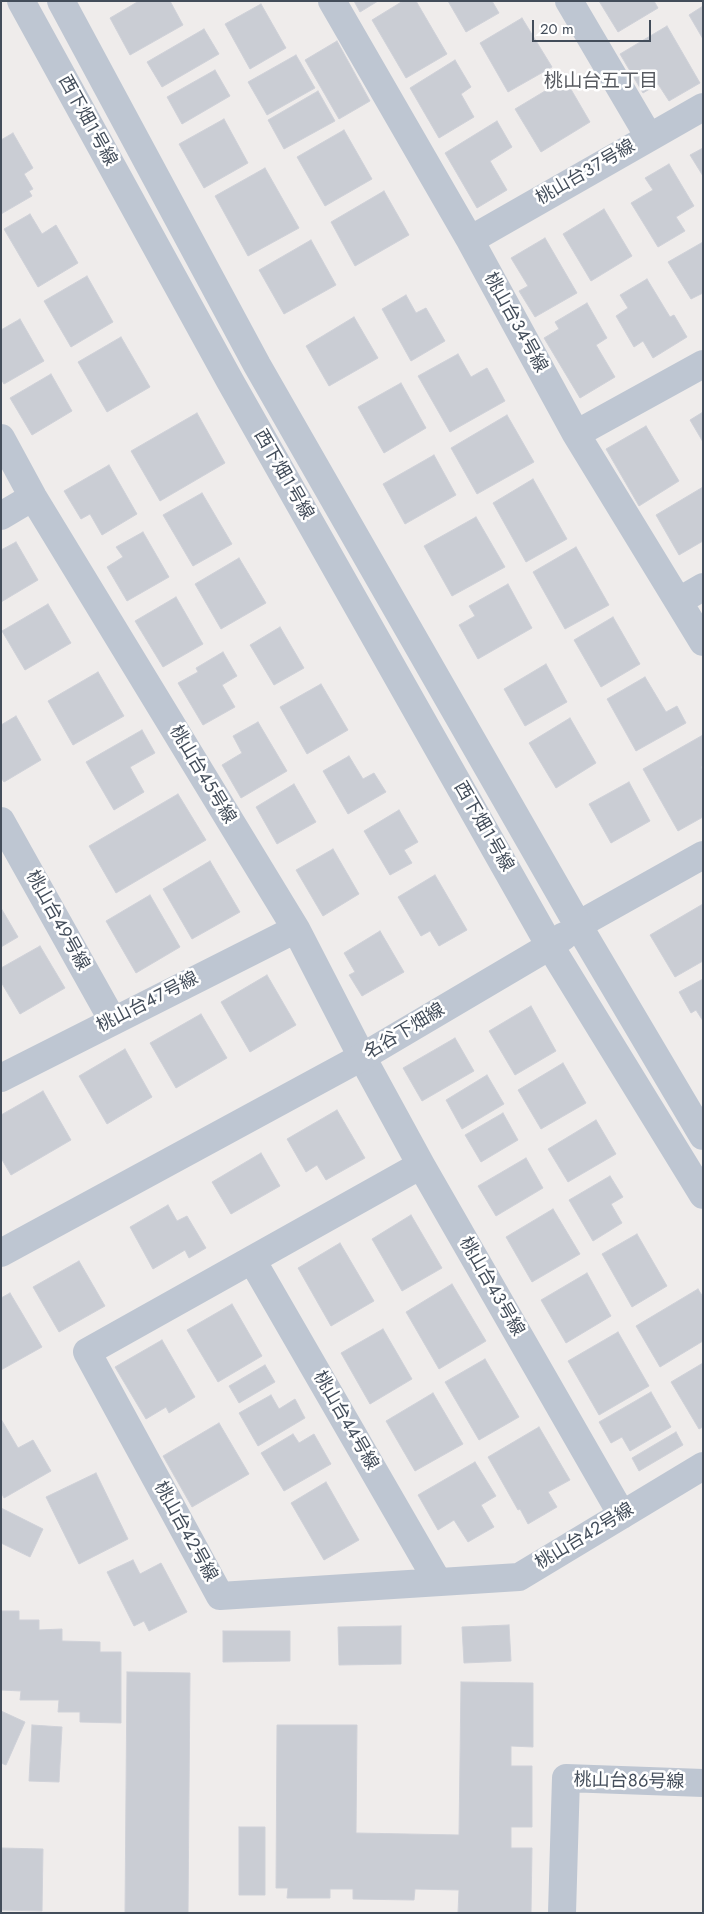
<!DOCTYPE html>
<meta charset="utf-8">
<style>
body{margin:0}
#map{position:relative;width:704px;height:1914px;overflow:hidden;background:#efeceb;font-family:Jost,sans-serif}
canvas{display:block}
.frame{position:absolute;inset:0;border:2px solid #434d5a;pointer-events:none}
.scale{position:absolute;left:532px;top:20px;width:119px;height:22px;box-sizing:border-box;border:2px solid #434d5a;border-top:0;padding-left:6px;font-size:15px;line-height:18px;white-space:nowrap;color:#434d5a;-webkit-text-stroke:4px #fff;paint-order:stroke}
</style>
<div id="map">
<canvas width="704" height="1914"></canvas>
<div class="frame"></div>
<div class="scale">20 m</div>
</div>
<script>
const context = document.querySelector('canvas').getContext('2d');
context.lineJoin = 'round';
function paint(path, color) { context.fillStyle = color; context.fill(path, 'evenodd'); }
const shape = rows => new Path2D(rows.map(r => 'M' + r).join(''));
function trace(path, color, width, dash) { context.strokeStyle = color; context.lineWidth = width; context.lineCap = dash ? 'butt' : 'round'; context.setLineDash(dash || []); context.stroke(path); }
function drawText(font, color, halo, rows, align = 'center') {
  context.font = font + ' Jost,"Noto Sans JP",sans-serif'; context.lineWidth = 5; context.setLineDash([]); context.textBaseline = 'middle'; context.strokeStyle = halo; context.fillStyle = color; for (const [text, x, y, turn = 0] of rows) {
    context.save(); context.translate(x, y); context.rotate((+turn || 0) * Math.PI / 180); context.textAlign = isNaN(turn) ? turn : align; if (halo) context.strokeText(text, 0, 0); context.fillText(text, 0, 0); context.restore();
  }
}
const building = shape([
 [139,1,170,1,183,25,130,55,110,18,139,1],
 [354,1,378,1,360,12,354,1],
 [403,1,416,1,447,54,406,78,372,20,403,1],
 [448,1,492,1,499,13,466,32,448,1],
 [599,1,654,1,658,8,618,32,599,1],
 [261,4,286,48,250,69,225,24,261,4],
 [703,6,703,39,689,15,703,6],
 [522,18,552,67,508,92,480,43,522,18],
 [667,26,700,83,669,101,658,84,643,93,620,54,667,26],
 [204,29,219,54,162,87,147,62,204,29],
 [337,41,370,101,339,119,305,60,337,41],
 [296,55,315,88,267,115,248,82,296,55],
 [455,60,471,87,461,94,474,117,439,138,410,88,455,60],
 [215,70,230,96,182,124,167,97,215,70],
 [565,79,590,122,541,152,515,109,565,79],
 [318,91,335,121,284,149,268,120,318,91],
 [224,119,248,163,204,188,179,144,224,119],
 [497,121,512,147,490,161,507,190,477,208,445,153,497,121],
 [344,130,372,179,325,206,297,157,344,130],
 [13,133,33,168,24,174,33,189,29,191,32,196,1,214,1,140,13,133],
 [703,148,703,176,690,155,703,148],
 [669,164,694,206,676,217,685,231,658,247,631,203,653,190,645,178,669,164],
 [265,168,299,228,248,256,215,196,265,168],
 [384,191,409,235,355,266,331,222,384,191],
 [604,209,632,256,591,281,563,234,604,209],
 [30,214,42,234,56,225,78,263,38,287,4,229,30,214],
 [545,238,577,293,535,317,519,291,528,286,511,258,545,238],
 [311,240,336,285,284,314,259,270,311,240],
 [703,242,703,293,691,299,668,262,703,242],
 [87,276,113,322,71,347,44,301,87,276],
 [647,279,670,317,674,315,687,337,653,358,643,341,634,347,616,316,628,308,620,295,647,279],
 [406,295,416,313,426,308,445,341,411,361,382,309,406,295],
 [587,303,607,338,596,345,615,377,580,398,544,338,559,329,555,322,587,303],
 [354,317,378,358,329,386,306,346,354,317],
 [20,319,44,361,4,384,1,379,1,330,20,319],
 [121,337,150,387,107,412,78,362,121,337],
 [458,354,471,377,487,368,505,401,450,432,418,376,458,354],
 [51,374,72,411,32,435,10,398,51,374],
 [401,383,426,428,384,453,358,407,401,383],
 [703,412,703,442,690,420,703,412],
 [197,413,225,463,160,501,131,451,197,413],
 [507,415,534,462,477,494,451,448,507,415],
 [646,426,679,481,639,506,606,449,646,426],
 [434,455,456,495,405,524,383,484,434,455],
 [109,465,137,514,102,535,90,514,81,519,64,491,109,465],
 [533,479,567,539,526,562,493,503,533,479],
 [703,487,703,541,679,555,656,515,703,487],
 [202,493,232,544,193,566,163,515,202,493],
 [476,517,505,567,452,596,424,546,476,517],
 [143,532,169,577,127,601,107,567,123,557,116,547,143,532],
 [16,542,38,580,1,602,1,550,16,542],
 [576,547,609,605,565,629,533,572,576,547],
 [239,558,266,603,221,629,195,584,239,558],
 [508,584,532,628,478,659,459,625,475,616,469,606,508,584],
 [176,597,203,644,163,667,135,621,176,597],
 [48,604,71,643,25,670,2,631,48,604],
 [613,617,640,664,601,687,574,640,613,617],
 [280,627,304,668,274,685,250,645,280,627],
 [223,652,237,676,222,685,235,707,203,725,178,683,198,672,196,668,223,652],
 [546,664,567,702,525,726,504,689,546,664],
 [98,672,124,716,73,745,48,701,98,672],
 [645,677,666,712,677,706,686,723,636,751,607,699,645,677],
 [321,684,348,730,307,754,280,707,321,684],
 [16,716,41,760,4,782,1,778,1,725,16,716],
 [570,718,596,763,556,788,529,743,570,718],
 [258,722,287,771,241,798,222,765,242,753,233,736,258,722],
 [142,730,155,753,130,767,144,792,114,810,86,762,142,730],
 [703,735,703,766,701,767,703,770,703,817,678,831,643,769,703,735],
 [349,756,363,779,374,773,386,792,348,814,323,771,349,756],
 [629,782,650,821,611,843,589,804,629,782],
 [294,784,316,822,277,844,256,807,294,784],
 [178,794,206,840,116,893,89,846,178,794],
 [399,810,418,842,404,850,412,863,390,875,364,831,399,810],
 [333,849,359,894,323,916,296,870,333,849],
 [210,861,240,912,192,939,163,889,210,861],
 [435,875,467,930,439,946,430,931,421,936,398,897,435,875],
 [150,895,180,947,136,973,106,921,150,895],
 [703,904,703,961,675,977,650,935,703,904],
 [1,908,18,937,1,947,1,908],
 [380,931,404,972,362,996,349,975,355,972,344,953,380,931],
 [40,946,65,988,20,1014,1,982,1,968,40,946],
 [267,975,296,1025,250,1052,221,1002,267,975],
 [703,979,703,1021,696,1010,691,1013,679,992,703,979],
 [531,1006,556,1051,515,1075,489,1031,531,1006],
 [201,1014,227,1058,176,1088,150,1043,201,1014],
 [455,1038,474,1071,422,1101,403,1068,455,1038],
 [125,1049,152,1097,107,1124,79,1076,125,1049],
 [563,1063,586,1103,541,1129,518,1090,563,1063],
 [487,1075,504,1104,462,1129,446,1100,487,1075],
 [43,1091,71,1140,11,1175,1,1158,1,1115,43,1091],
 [337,1110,365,1158,326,1180,317,1165,306,1172,287,1139,337,1110],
 [503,1113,518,1140,481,1162,465,1135,503,1113],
 [596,1120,616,1154,568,1182,548,1149,596,1120],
 [261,1153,280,1186,231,1214,212,1182,261,1153],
 [526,1158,543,1188,496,1216,478,1186,526,1158],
 [610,1176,623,1197,611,1204,622,1223,593,1241,569,1200,610,1176],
 [168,1205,177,1221,187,1216,206,1248,189,1258,185,1250,153,1269,130,1227,168,1205],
 [553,1209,580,1254,532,1282,506,1237,553,1209],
 [411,1215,442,1268,402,1291,372,1239,411,1215],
 [637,1234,667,1286,632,1307,602,1254,637,1234],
 [340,1243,374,1301,331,1326,298,1268,340,1243],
 [79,1261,105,1306,59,1332,33,1287,79,1261],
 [587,1273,611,1316,566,1343,541,1300,587,1273],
 [452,1284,486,1341,439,1369,406,1312,452,1284],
 [698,1289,703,1297,703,1341,660,1367,636,1326,698,1289],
 [10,1293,42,1347,1,1370,1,1298,10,1293],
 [232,1304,262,1356,218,1382,187,1330,232,1304],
 [383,1329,412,1379,370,1404,341,1353,383,1329],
 [618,1332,649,1386,599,1415,568,1361,618,1332],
 [162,1340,195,1397,169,1413,166,1407,146,1419,115,1367,162,1340],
 [485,1359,519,1417,479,1440,445,1382,485,1359],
 [703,1363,703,1427,699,1429,671,1382,703,1363],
 [265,1365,275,1382,239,1403,229,1386,265,1365],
 [651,1392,671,1427,630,1451,622,1437,611,1443,599,1422,651,1392],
 [433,1393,463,1444,415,1471,386,1421,433,1393],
 [271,1395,279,1409,295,1399,305,1418,258,1446,239,1413,271,1395],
 [1,1419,18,1448,33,1440,51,1471,4,1498,1,1492,1,1419],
 [219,1423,249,1474,192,1507,163,1456,219,1423],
 [539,1427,570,1480,548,1492,557,1507,528,1524,520,1509,518,1510,488,1457,539,1427],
 [676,1432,683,1445,639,1471,632,1458,676,1432],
 [293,1434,299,1443,314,1434,331,1464,284,1491,261,1453,293,1434],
 [475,1462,496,1496,481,1505,494,1527,468,1542,454,1520,438,1530,418,1495,475,1462],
 [96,1473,128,1539,79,1564,46,1497,96,1473],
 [326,1482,359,1540,324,1560,291,1503,326,1482],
 [1,1508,43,1529,30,1557,1,1543,1,1508],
 [133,1560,140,1574,161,1563,187,1612,149,1631,144,1621,134,1626,107,1572,133,1560],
 [1,1611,19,1611,19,1620,39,1620,39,1630,62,1629,62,1641,100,1642,100,1652,121,1652,121,1723,80,1722,80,1712,58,1712,59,1700,20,1700,21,1691,1,1690,1,1611],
 [509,1625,511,1661,464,1663,462,1627,509,1625],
 [401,1626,401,1664,339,1665,338,1627,401,1626],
 [223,1631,290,1631,290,1661,223,1662,223,1631],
 [127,1672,190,1673,188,1913,125,1913,127,1672],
 [461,1682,533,1683,533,1747,511,1746,511,1766,532,1766,532,1827,511,1827,511,1848,532,1848,531,1913,458,1913,459,1890,415,1889,414,1900,353,1899,353,1889,330,1889,330,1898,287,1898,288,1888,276,1888,277,1725,357,1725,356,1833,459,1835,461,1682],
 [1,1711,25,1722,6,1765,1,1763,1,1711],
 [32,1725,62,1727,59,1782,29,1781,32,1725],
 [239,1827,265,1827,265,1895,239,1895,239,1827],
 [1,1848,43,1849,42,1911,1,1910,1,1848]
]);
paint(building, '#cacdd4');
trace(building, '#cfd1d8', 1);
trace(shape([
 [332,1,470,240,576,434,703,642],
 [569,1,649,137],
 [470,240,703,107],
 [576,434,703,364],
 [1,438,33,497,296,929,362,1057,421,1165,622,1515],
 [1,516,33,497],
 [679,601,703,587],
 [1,821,113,1021],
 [578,925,703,855],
 [1,1078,296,929],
 [421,1165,87,1352,220,1596,519,1577,703,1466],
 [252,1260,438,1582],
 [562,1913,566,1778,703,1783]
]), '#bec6d2', 28);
trace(shape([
 [21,1,230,381,550,946,703,1195],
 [61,1,257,365,578,925,703,1136],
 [1,1253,362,1057,550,946,564,936]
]), '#bec6d2', 28);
drawText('18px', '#434d5a', '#fff', [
 ["西下畑１号線",87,121,61],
 ["桃山台３７号線",586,173,-30],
 ["桃山台３４号線",515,323,61],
 ["西下畑１号線",283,475,60],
 ["桃山台４５号線",202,775,59],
 ["西下畑１号線",483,827,60],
 ["桃山台４９号線",57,921,61],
 ["桃山台４７号線",148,1003,-27],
 ["名谷下畑線",405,1032,-31],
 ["桃山台４３号線",491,1287,60],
 ["桃山台４４号線",345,1421,60],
 ["桃山台４２号線",185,1532,61],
 ["桃山台４２号線",585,1537,-31],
 ["桃山台８６号線",629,1782,1]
]);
drawText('19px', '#585b61', '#fff', [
 ["桃山台五丁目",601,82]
]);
</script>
